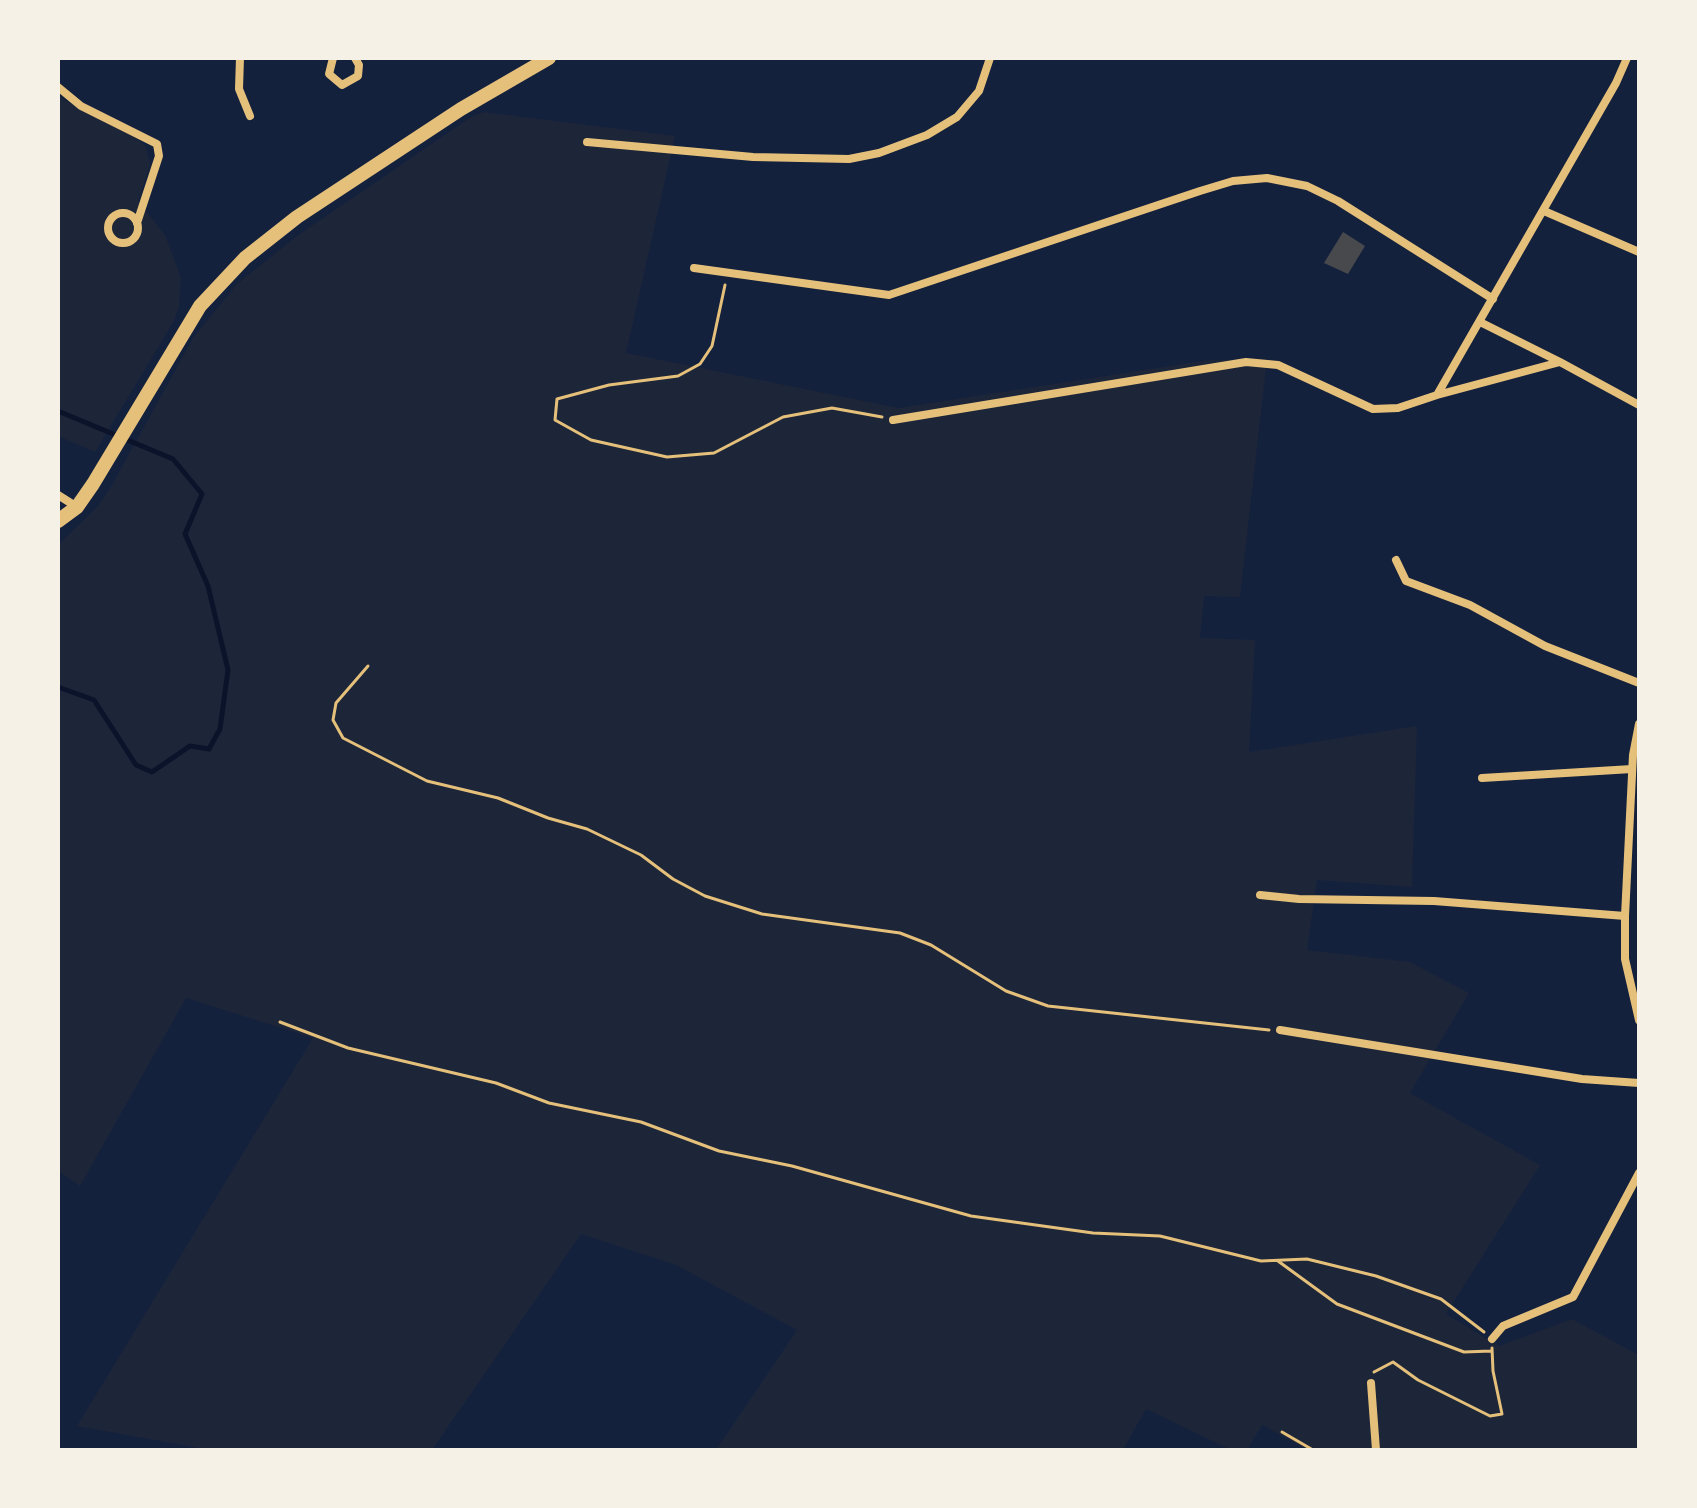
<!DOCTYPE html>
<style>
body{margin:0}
#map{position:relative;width:1697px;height:1508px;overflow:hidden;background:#14213d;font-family:Mulish,sans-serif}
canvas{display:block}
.frame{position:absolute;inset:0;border:60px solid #f6f1e7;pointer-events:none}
</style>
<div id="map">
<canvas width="1697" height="1508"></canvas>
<div class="frame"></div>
</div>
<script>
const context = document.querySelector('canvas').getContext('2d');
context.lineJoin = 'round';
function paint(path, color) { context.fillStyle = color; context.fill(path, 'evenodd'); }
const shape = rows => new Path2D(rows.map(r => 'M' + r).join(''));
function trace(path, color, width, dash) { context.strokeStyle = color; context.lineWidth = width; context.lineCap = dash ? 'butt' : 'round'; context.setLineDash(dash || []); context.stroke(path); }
paint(shape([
 [58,97,130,134,146,146,150,165,138,201,165,235,181,278,179,306,174,321,95,452,58,436],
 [484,112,675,136,626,353,899,408,1209,360,1267,359,1240,597,1204,596,1200,638,1255,640,1249,752,1417,726,1412,887,1317,880,1307,950,1410,962,1469,993,1410,1093,1540,1165,1446,1314,1499,1346,1572,1319,1639,1355,1639,1450,1308,1450,1262,1425,1247,1450,1231,1450,1146,1409,1123,1450,716,1450,797,1330,676,1265,581,1234,432,1450,210,1450,77,1426,313,1038,186,998,80,1186,58,1171,58,545,97,507,112,485,193,338,237,284,297,236,471,117]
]), '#1d2539');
trace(shape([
 [58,411,173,459,202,494,185,534,208,586,228,670,220,729,209,749,190,746,152,772,136,765,94,700,58,687]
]), '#0b132b', 5);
paint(shape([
 [1343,232,1365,246,1348,274,1324,263]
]), '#48494c');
trace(shape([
 [725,285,712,346,700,364,678,376,609,385,557,399,555,420,591,440,667,457,714,453,783,417,832,408,882,417],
 [368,666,336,703,333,720,343,738,427,781,498,798,548,818,587,829,641,855,673,879,705,896,762,914,900,933,931,945,1006,991,1048,1006,1269,1030],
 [280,1022,348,1048,496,1083,549,1103,641,1122,719,1151,792,1166,971,1216,1093,1233,1160,1236,1261,1261,1307,1259,1376,1276,1441,1299,1484,1332],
 [1278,1261,1337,1304,1464,1352,1491,1351],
 [1374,1372,1393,1362,1418,1380,1490,1416,1502,1414,1493,1371,1492,1348],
 [1282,1432,1313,1450]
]), '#e5c07b', 3);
trace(shape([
 [240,58,239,89,250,116],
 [333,58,329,74,342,85,358,76,359,65,355,58],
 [58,87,81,106,157,144,159,156,137,223],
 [587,142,753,157,849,159,879,153,927,135,957,117,979,91,990,58],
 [1544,211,1639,252],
 '108 228a15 15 0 1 1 30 0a15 15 0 1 1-30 0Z',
 [694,268,889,295,1200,191,1233,181,1267,178,1307,186,1338,201,1493,299],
 [1480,322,1560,362,1437,395,1616,83,1627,58],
 [1560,362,1639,405],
 [893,420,1246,362,1278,365,1373,409,1398,408,1437,395],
 [58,495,77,507],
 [1396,560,1406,581,1470,605,1545,646,1639,683],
 [1639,724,1633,755,1625,916,1625,959,1639,1020],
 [1482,778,1632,769],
 [1260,895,1299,899,1434,901,1625,916],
 [1280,1030,1582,1079,1639,1083],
 [1492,1339,1503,1326,1573,1297,1639,1173],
 [1371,1383,1376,1450]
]), '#e5c07b', 8);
trace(shape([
 [58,521,77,507,93,484,200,306,245,258,297,217,461,109,549,58]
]), '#e5c07b', 14);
</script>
